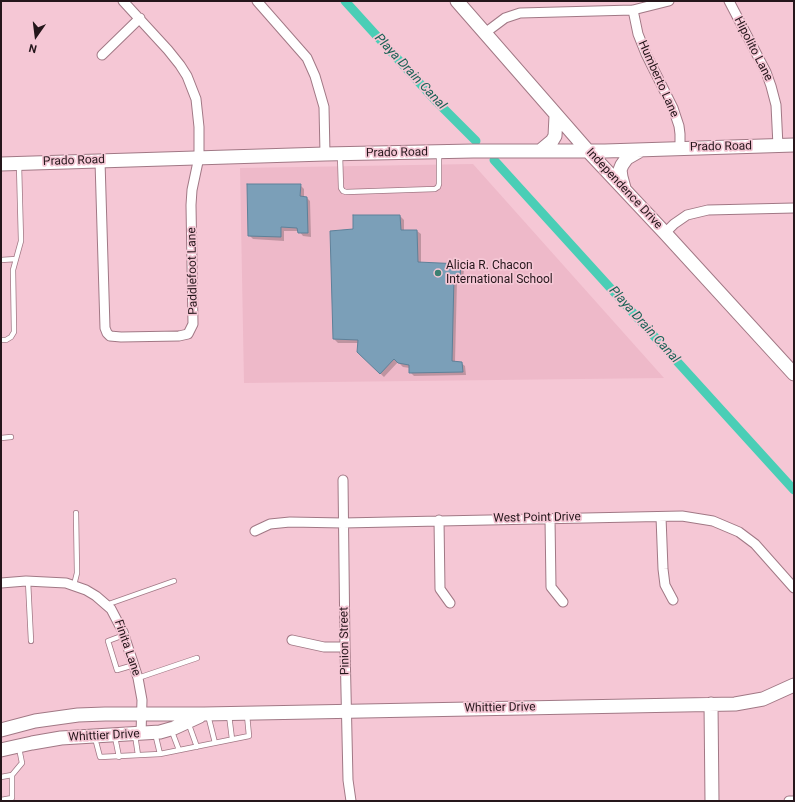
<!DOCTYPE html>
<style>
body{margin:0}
#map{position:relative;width:795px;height:802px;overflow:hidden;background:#f5c7d5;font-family:Roboto,sans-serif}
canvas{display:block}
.frame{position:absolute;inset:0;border:2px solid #25161b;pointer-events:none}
.north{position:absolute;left:16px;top:16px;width:40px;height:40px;-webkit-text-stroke:3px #f5c7d5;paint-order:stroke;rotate:194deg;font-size:11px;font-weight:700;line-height:16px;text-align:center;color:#25161b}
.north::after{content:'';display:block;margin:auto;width:14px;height:18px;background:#25161b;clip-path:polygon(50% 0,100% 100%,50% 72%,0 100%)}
</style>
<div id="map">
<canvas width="795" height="802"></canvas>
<div class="frame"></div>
<div class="north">N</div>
</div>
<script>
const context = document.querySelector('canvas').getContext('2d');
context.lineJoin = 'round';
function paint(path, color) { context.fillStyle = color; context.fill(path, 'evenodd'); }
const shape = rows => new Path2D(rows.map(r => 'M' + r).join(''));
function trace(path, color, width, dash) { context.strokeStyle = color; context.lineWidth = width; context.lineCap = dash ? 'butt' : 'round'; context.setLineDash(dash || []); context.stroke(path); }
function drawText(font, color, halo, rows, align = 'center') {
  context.font = font + ' Roboto,sans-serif'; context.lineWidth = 3.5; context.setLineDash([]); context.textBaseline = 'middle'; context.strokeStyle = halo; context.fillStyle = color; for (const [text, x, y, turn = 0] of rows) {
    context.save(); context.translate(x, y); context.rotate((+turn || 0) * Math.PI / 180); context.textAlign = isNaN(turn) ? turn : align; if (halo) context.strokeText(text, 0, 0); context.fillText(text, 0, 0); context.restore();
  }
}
paint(shape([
 [473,164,664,378,244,383,240,168]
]), '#eeb9c9');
paint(shape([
 [300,185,304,189,304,197,307,198,310,201,311,237,303,236,299,231,284,231,284,241,253,239,249,235],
 [400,216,404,220,404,231,417,231,421,234,421,263,460,265,464,269,463,280,457,280,455,362,461,363,465,366,466,375,414,376,410,372,410,368,403,367,398,362,384,377,358,352,359,343,338,343,334,339,354,230]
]), '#0003');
trace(shape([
 [345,1,435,100,476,141],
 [494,160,794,490]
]), '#4aceb6', 9);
const building = shape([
 [247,184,301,184,300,196,307,197,308,233,298,233,297,228,281,227,281,237,248,236,247,184],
 [353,215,400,215,401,230,417,230,418,262,461,264,460,277,454,277,452,361,462,362,463,372,409,373,409,365,398,363,394,359,380,374,357,352,358,340,333,339,330,231,353,229,353,215]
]);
paint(building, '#7b9fb8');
trace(building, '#5e8199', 1);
const lane = shape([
 [340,155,341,188,343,191,346,192,435,189,438,187,439,184,439,153],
 [1,260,16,259],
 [1,340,6,340,11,337,14,332,13,270,21,241,19,165],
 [1,438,11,437],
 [28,581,31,641],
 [74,585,77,573,76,513],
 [106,605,174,581],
 [124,635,108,641,117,670,134,665],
 [138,678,197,658],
 [208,715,215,743],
 [229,715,232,739],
 [188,722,197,747],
 [171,729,179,750],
 [155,733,160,754],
 [135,735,138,755],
 [115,737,119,757],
 [95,738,100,757,160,754,249,736,247,715],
 [1,777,12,775],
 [1,800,12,798,12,775,22,763,19,748]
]);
const street = shape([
 [257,1,307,58,315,76,324,107,325,154],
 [729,1,766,72,771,86,776,105,778,146],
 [633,10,638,34,646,54,673,108,679,126,680,134,680,148],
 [485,33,505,18,520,13,633,10,669,1],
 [102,55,140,18],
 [100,161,105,328,107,333,110,336,121,337,179,336,188,334,193,324,191,205,192,190,199,157,199,127,196,99,187,76,180,65,168,50,123,1],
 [665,233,674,224,687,215,708,210,794,208],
 [343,480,345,647,348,780,351,801],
 [661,517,663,569,665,585,673,600],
 [550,519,551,587,563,602],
 [439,520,440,589,450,603],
 [255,531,270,524,290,522,343,523,682,516,713,521,739,532,755,544,794,588],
 [1,583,26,581,66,583,86,590,96,596,111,609,123,632,138,678,142,700,141,734],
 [292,640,324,647,345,647],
 [789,801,794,801]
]);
const secondary = shape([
 [457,1,588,151,665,233,794,374],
 [540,151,552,141,555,136,556,116],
 [1,164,325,154,473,151,605,151,794,145],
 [624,188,621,177,620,170,622,165,627,158,641,150],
 [711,704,712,801],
 [1,730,35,721,78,715,105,714,204,714,735,704,763,699,794,685],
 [1,750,32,743,61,738,160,732,174,728,200,716]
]);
trace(lane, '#a17885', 6);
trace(street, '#a17885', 11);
trace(secondary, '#a17885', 15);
trace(lane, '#fff', 4.5);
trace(street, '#fff', 9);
trace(secondary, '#fff', 13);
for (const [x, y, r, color] of [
 [438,273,4,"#3d8072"]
]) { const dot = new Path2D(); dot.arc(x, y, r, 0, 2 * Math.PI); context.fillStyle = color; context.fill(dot); trace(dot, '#f5c7d5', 1.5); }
drawText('12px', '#25161b', '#f5c7d5', [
 ["Hipolito Lane",753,49,63],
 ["Humberto Lane",658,79,66],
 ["Prado Road",721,147,-1],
 ["Prado Road",397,153,-1],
 ["Prado Road",74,161,-2],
 ["Independence Drive",624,189,47],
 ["Paddlefoot Lane",193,271,-91],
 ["West Point Drive",537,518,-1],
 ["Pinion Street",345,641,-91],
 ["Finita Lane",127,648,71],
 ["Whittier Drive",500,708,-1],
 ["Whittier Drive",104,736,-3]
]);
drawText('12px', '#25161b', '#f5c7d5', [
 ["Alicia R. Chacon",446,266],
 ["International School",446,280]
], 'left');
drawText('italic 13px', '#1a6155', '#f5c7d5', [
 ["Playa Drain Canal",410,72,47],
 ["Playa Drain Canal",644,325,48]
]);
</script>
